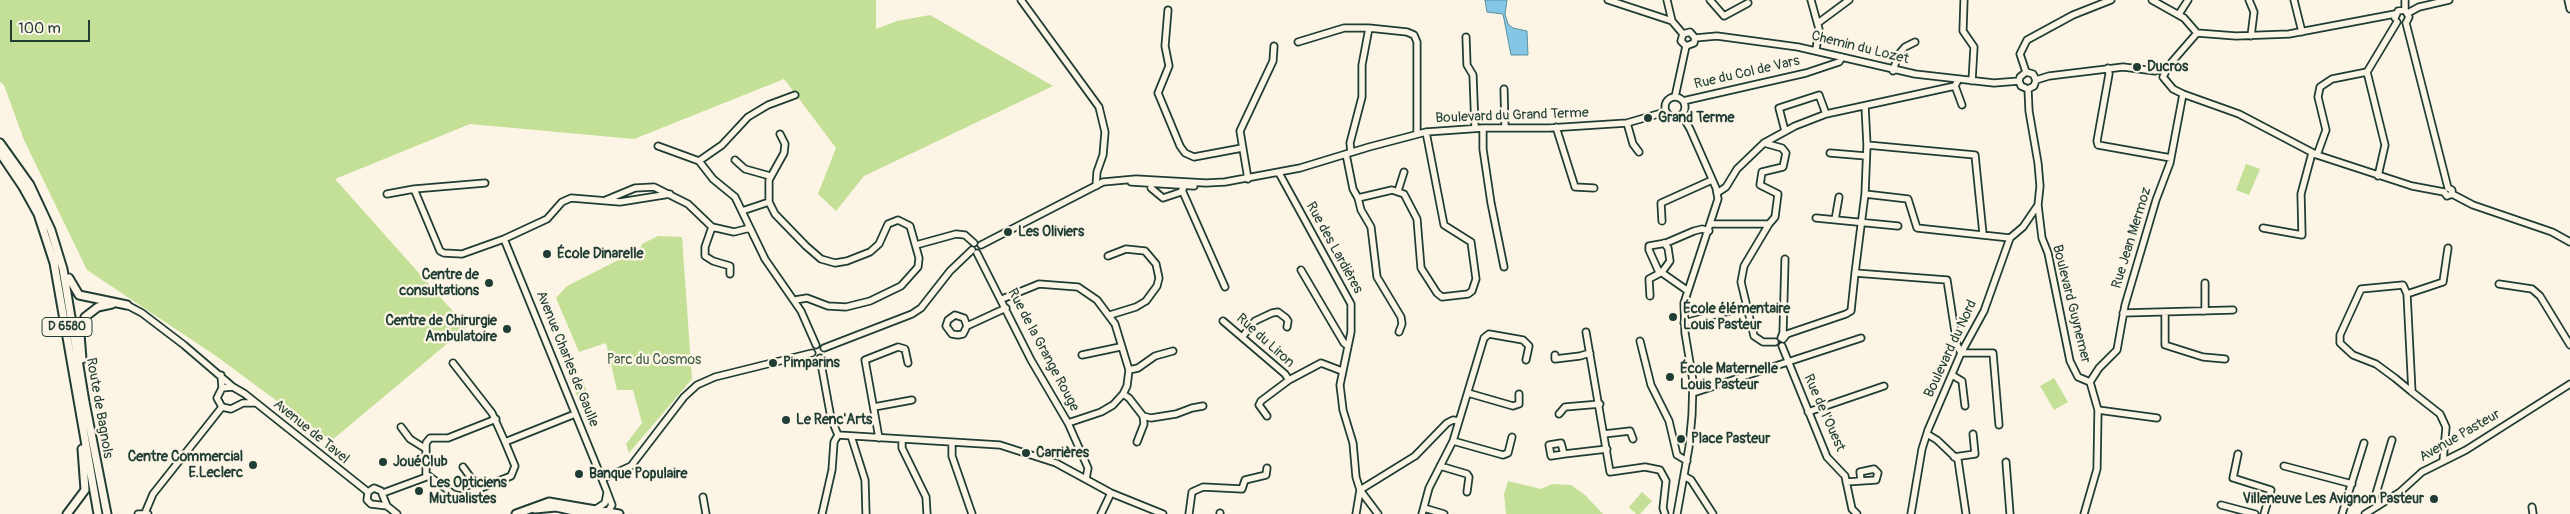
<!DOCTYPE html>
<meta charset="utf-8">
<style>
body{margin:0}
#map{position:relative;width:2570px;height:514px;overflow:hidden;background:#fcf5e5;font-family:Pangolin,sans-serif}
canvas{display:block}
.scale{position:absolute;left:10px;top:20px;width:80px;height:22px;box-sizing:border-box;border:2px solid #1f3d34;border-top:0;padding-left:6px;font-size:15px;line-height:18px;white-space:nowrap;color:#1f3d34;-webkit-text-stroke:4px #fcf5e5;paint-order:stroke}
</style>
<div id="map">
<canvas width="2570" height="514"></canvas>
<div class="scale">100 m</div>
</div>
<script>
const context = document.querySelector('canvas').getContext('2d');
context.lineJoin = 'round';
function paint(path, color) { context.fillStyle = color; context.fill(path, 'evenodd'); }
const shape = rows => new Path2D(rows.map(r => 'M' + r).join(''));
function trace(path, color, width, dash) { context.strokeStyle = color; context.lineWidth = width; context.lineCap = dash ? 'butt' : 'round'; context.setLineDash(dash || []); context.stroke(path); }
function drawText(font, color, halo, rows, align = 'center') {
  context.font = font + ' Pangolin,sans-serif'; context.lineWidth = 4.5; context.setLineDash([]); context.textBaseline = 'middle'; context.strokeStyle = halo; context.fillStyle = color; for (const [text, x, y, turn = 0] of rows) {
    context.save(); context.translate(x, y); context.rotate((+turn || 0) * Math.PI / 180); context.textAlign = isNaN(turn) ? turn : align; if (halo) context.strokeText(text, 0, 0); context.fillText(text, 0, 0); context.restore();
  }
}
paint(shape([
 [0,0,876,0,876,29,897,21,930,15,1053,86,864,176,836,211,818,194,836,148,784,79,634,139,470,124,335,179,467,327,331,441,216,356,87,270,24,140,4,85,0,82],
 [2246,164,2260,169,2249,195,2236,190],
 [658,236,682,237,692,379,629,453,626,444,642,423,633,390,617,390,606,343,579,352,556,298,567,286,632,253,634,262,642,244],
 [582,378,588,394,578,398,571,382],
 [2054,378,2068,402,2054,410,2040,386],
 [1508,481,1541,489,1552,484,1571,485,1585,495,1603,514,1506,514,1504,494],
 [1642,492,1652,501,1640,514,1636,514,1629,507]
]), '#c4df96');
const water = shape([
 [1485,0,1507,0,1505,14,1508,24,1513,28,1527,31,1528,55,1511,55,1503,14,1487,12,1485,0]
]);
paint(water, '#84c6e5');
trace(water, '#5c8f9e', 1);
const minor = shape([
 [1021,0,1099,107,1105,132,1103,155,1097,172,1096,186],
 [1608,0,1672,21],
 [1667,0,1672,21,1683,34],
 [1710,0,1724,16,1748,3],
 [1811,0,1819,29,1816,50],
 [1964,0,1963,31,1974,47,1972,81],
 [2152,0,2184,18,2197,33],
 [2249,0,2254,12,2251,36],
 [2294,0,2302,32],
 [2405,0,2405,10],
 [2568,0,2570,9],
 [1168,10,1165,46,1169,66,1158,93,1180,146,1185,153,1194,157,1242,148],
 [2408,13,2419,7,2449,0],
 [2179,14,2188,0],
 [2395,18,2398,11,2405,10,2409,17,2406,23],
 [1818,23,1849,0],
 [2406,23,2448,188,2452,190,2452,194],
 [2197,33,2236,36,2289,34,2395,14],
 [1466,37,1467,65,1473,75,1475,128],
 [1695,38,1717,36,1798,47,1915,74,1994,83,2019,81],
 [1298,42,1344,28,1369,28,1407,32,1414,35,1417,42,1417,134],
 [1686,46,1681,41,1683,34,1690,32,1695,38],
 [1686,46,1694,43,1695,38],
 [2108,68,2109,74,2097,141,2098,145,2171,158],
 [1893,71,1898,55,1905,47,1915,42],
 [2164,71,2197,33],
 [2026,72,2020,54,2027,40,2073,15,2111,0],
 [2163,77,2173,89,2183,94,2239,114,2317,155,2412,186,2444,192,2447,196,2452,194],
 [2019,81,2021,86,2028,89,2034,86,2036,80,2049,76,2123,67,2155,71,2162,69,2165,73,2163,77],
 [2019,81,2020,77,2026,72,2033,74,2036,80],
 [1955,86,1962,105],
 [1504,89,1505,127],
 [2028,89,2029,111,2038,163,2040,186,2038,205,2042,238,2048,253,2070,361,2078,377,2090,382],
 '1665 107a10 10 0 1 1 20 0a10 10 0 1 1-20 0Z',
 [1675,97,1686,46],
 [1683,101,1806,73,1839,62,1842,57],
 [1627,123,1633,144,1639,152],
 [1556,127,1575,187,1594,188],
 [1483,128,1483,149,1491,203,1504,267],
 [1785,131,1779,108,1819,95,1826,114],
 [780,134,785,144,784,153,769,180,769,202,775,214,806,246,821,259,835,263,847,261,870,252,879,244,888,224,898,220,910,226,919,258,918,267,901,286,870,301,846,307,828,306,807,298,795,300],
 [1867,145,1975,155,1983,234],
 [658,146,699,161,722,145,748,117,768,105,795,95],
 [1351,152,1350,143,1362,97,1362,65,1369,28],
 [1830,153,1866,156],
 [1346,154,1353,189,1358,198,1392,190,1404,194,1417,219,1421,268,1437,293,1442,297,1468,294,1472,291,1476,279,1471,242,1444,225,1426,132],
 [2317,155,2326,130,2318,97,2320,87,2332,79,2367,72],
 [735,160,745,169,770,176],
 [699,161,713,179,735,197,765,259,801,311,816,345],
 [1279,173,1351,304,1351,332,1340,385,1343,410,1353,443,1356,477,1360,490,1356,514],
 [2378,176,2385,145,2367,72,2397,22],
 [1248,179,1240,131,1273,61,1274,46],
 [1151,181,1151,188,1163,198,1181,192,1183,189],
 [1131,182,1194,186],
 [485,183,414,189,440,251,444,253,462,254,504,239,547,219,562,202,571,198,620,202,670,194],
 [1182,190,1225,287],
 [1398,191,1404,172],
 [1717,193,1726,187,1737,169,1764,143,1795,126,1826,114,1955,86,1958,80],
 [387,194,414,189],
 [1865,194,1908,199,1917,228,2010,238],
 [2452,194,2473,205,2552,232,2570,242],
 [1358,198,1361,210,1371,227,1377,277,1401,317,1402,324,1399,332],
 [606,200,635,188,654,187,688,204,712,227,734,232,750,228],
 [742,211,769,202],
 [1816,218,1898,226],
 [1835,220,1839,197],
 [1662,221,1661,203,1712,180],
 [1711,224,1769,224,1775,217,1778,194,1760,185,1762,172,1783,167,1786,153,1782,148,1764,143],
 [1769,224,1744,266,1741,282,1754,336,1763,342,1775,342],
 [712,227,705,247,705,256,713,261,730,266,730,274],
 [2263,228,2302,235,2301,194,2312,153],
 [504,239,606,489,612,505,607,513],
 [916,245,956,234,965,235,974,243],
 [981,245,1103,182,1136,179,1206,183,1225,182,1300,168,1369,147,1426,132,1483,128,1549,128,1627,123,1665,112],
 [977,253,1031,360,1068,423,1088,468,1086,479],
 [1108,256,1126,249,1145,251,1156,264,1159,278,1157,286,1146,301,1136,307,1110,315],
 [1301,270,1344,343,1348,346],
 [1855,273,1865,194,1867,145,1865,106],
 [2499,284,2532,289,2540,296,2570,345],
 [1688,291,1658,270,1649,250,1649,246,1666,243,1694,231,1702,229,1709,231],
 [2407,294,2443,282,2448,248],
 [1650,296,1649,279,1662,272,1670,261,1668,248,1664,243],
 [1002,299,1039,284,1078,287,1097,300,1115,324,1129,370,1127,386,1123,394,1113,405,1101,412,1068,423],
 [127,305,142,313,184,345,233,387],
 [2205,311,2205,283],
 [2165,312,2165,345,2203,357,2225,359],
 [2123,313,2233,310],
 [1223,321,1285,374,1289,380],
 [1684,323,1745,307],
 [967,326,964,318,955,315,948,320,946,326,952,334,958,335,963,334,967,326,1006,308],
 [1586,332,1610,472,1645,467,1660,470,1666,481,1663,508,1665,514],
 [1243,336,1255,321,1272,313,1278,312,1286,318,1288,321,1287,327],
 [1781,338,1783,333,1785,259],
 [1783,339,1787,334,1846,314,1851,311,1855,273,1947,280,1957,345,1961,353,1993,353,1999,425],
 [1640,341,1651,385,1669,421,1677,455,1687,461],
 [1782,346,1827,457,1845,476,1852,509,1857,514],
 [824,348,912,314,921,308,950,271,972,250],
 [1082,355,1120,347],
 [1555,355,1555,359,1580,356,1590,353],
 [820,358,831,418,838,435],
 [453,363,492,413,505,442,575,414],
 [1129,370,1138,368,1155,356,1173,351],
 [221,375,222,388,217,398,222,407,231,409,243,403,254,403],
 [1952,375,1962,381,1965,406],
 [222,388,233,387,245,394,368,492],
 [2412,392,2407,294,2403,285,2361,289,2340,335,2340,343,2353,355,2376,364,2395,378,2412,392,2440,414,2446,427,2443,461],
 [1468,393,1513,406,1519,404,1519,394],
 [1693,393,1861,338],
 [1123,394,1129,398,1143,416,1151,418,1176,414,1192,408,1203,406],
 [874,407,912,400],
 [2098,410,2157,418],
 [1808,412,1884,386],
 [1559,414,1565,407,1600,404],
 [1267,416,1259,405,1261,401,1289,380,1321,363,1342,371],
 [401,427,410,439,426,449],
 [1604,434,1630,431,1633,439],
 [1927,434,1937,440,1958,460,1966,514],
 [838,435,1000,445,1056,463,1111,493,1163,514],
 [851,436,865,480,866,514],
 [879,438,865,360,898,347,905,349,908,363],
 [902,440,902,448,926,497,927,514],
 [1453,441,1503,455,1508,453,1512,437],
 [1137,442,1144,424,1143,416],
 [952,443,952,456,972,514],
 [1564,454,1551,456,1549,445,1561,443,1564,454,1607,449],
 [2238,454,2233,478,2271,490,2264,514],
 [1954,457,1975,454,1973,434],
 [2006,462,2010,514],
 [1440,466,1467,474,1469,477,1467,492],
 [2284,466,2352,484],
 [463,467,479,489],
 [426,476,426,443,430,438,448,438,496,419],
 [1684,476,1691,480,1713,514],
 [602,479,631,466,684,397,697,385,715,377,812,353],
 [1846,482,1876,480,1878,473,1874,469,1860,472,1861,481],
 [368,492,374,488,381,491,387,506,397,514],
 [368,492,367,500,371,504,387,506],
 [383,493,429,476,453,494,461,496,511,476,515,466,505,442],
 [703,497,706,514],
 [2221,505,2255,514],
 [2378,506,2375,497,2392,440],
 [2532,507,2533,514],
 [1424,508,1444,514],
 [596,509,605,503,607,493],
 [588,512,599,514],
 [145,513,153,494,222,407],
 [138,514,148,514],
 [822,514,832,470,834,442,838,435],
 [1101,514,1111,493],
 [1189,514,1192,492,1203,487,1242,489,1245,480,1266,475,1267,468],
 [1220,514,1220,513],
 [1378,514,1360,490,1415,456,1447,423,1453,420,1459,421],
 [1422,514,1429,488,1453,441,1484,338,1489,334,1523,340,1529,346,1526,360],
 [1677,514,1689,447,1692,415,1693,381,1685,333,1684,303,1718,199,1716,188,1690,129,1682,115],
 [1911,514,1922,449,1928,430,1961,353,1984,311,2010,238,2023,227,2038,205],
 [2084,514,2097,469,2098,410,2090,382,2099,368,2117,350,2125,305,2156,200,2170,163,2183,94],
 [2342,514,2364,443],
 [2365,514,2400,492,2422,472,2466,450,2570,384]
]);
const major = shape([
 [0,143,30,185,51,230,63,269,85,402,107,514],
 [0,153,23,187,38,214,54,263,98,514],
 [69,278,79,295,127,305],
 [82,359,80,334,85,317,98,307,112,304],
 [535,509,556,507,587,514],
 [67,514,85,490,82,449],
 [516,514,549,502,619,514]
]);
trace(minor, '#1f3d34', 9);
trace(major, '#1f3d34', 11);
trace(minor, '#fcf5e5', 5.5);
trace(major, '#fcf5e5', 7);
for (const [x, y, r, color] of [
 [2137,67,5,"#1f3d34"],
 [1648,118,5,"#1f3d34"],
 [1008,232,5,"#1f3d34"],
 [547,254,5,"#1f3d34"],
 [489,283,5,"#1f3d34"],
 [1673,317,5,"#1f3d34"],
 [507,329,5,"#1f3d34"],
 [773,363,5,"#1f3d34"],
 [1670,377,5,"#1f3d34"],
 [786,420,5,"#1f3d34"],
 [1681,439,5,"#1f3d34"],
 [1026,453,5,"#1f3d34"],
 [383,462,5,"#1f3d34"],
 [253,465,5,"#1f3d34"],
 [579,474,5,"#1f3d34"],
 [419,491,5,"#1f3d34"],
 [2434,499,5,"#1f3d34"]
]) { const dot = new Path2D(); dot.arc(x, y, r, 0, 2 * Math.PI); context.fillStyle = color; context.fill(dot); trace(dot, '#fcf5e5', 2); }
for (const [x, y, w] of [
 [67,327,50]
]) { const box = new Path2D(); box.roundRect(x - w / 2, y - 9.5, w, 19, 4); context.fillStyle = '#fcf5e5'; context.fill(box); trace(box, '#1f3d34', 1); }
drawText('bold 12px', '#1f3d34', null, [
 ["D 6580",67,327]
]);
drawText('14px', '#1f3d34', '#fcf5e5', [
 ["Chemin du Lozet",1860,48,14],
 ["Rue du Col de Vars",1747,73,-13],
 ["Boulevard du Grand Terme",1512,116,-2],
 ["Rue Jean Mermoz",2132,238,-73],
 ["Rue des Lardières",1334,248,61],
 ["Boulevard Guynemer",2071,304,76],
 ["Rue du Liron",1265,341,42],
 ["Boulevard du Nord",1951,349,-65],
 ["Rue de la Grange Rouge",1043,350,62],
 ["Avenue Charles de Gaulle",567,359,68],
 ["Route de Bagnols",99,408,80],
 ["Rue de l'Ouest",1824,413,66],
 ["Avenue de Tavel",311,432,39],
 ["Avenue Pasteur",2460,436,-30]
]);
drawText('bold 14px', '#1f3d34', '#fcf5e5', [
 ["Ducros",2147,67],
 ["Grand Terme",1658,118],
 ["Les Oliviers",1018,232],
 ["École Dinarelle",557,254],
 ["Centre de",479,275,"right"],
 ["consultations",479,291,"right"],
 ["École élémentaire",1683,309],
 ["Louis Pasteur",1683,325],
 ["Centre de Chirurgie",497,321,"right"],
 ["Ambulatoire",497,337,"right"],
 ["Pimparins",783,363],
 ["École Maternelle",1680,369],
 ["Louis Pasteur",1680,385],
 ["Le Renc'Arts",796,420],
 ["Place Pasteur",1691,439],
 ["Carrières",1036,453],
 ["Centre Commercial",243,457,"right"],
 ["E.Leclerc",243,473,"right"],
 ["JouéClub",393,462],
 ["Banque Populaire",589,474],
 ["Les Opticiens",429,483],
 ["Mutualistes",429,499],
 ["Villeneuve Les Avignon Pasteur",2424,499,"right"]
], 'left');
drawText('14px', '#405d48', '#fcf5e5', [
 ["Parc du Cosmos",654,360]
]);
</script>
